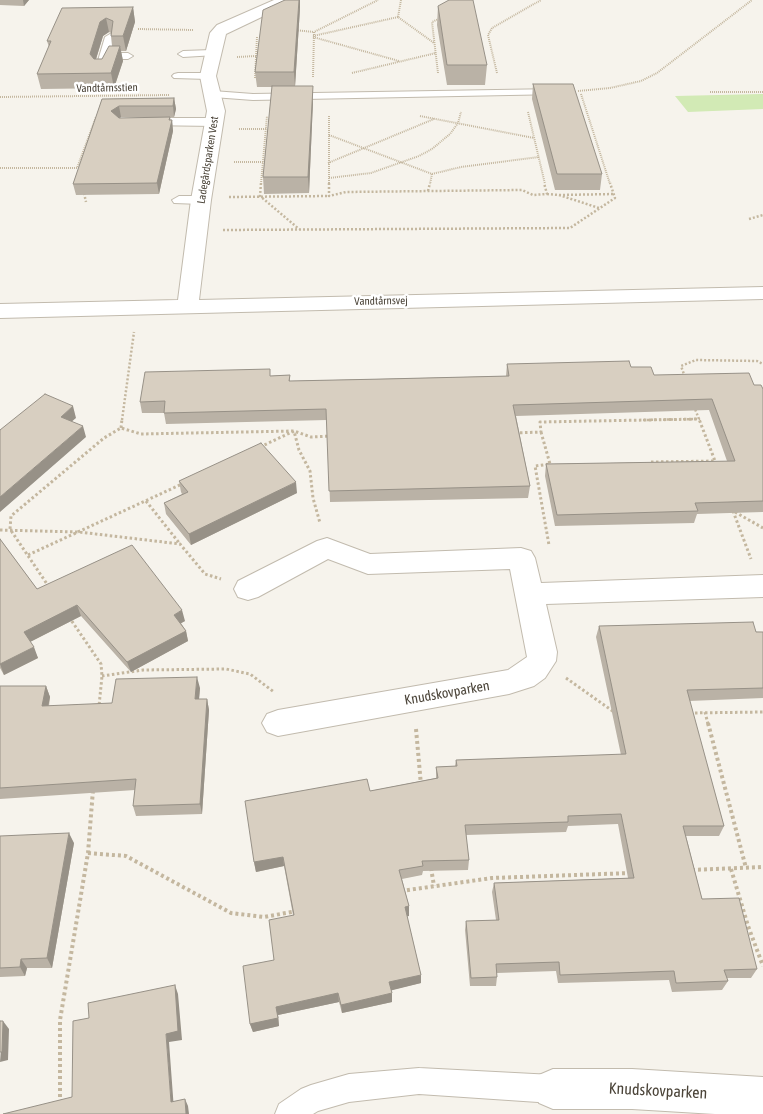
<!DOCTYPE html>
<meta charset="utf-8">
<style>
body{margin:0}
canvas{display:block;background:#f6f3ec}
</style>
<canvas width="763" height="1114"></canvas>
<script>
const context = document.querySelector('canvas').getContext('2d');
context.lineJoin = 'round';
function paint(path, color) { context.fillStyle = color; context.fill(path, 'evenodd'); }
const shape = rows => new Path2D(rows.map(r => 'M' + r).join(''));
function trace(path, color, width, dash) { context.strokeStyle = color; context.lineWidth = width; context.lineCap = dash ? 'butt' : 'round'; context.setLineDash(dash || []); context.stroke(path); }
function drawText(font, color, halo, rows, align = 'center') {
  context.font = font + ' "Asap Condensed",sans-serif'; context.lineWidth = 5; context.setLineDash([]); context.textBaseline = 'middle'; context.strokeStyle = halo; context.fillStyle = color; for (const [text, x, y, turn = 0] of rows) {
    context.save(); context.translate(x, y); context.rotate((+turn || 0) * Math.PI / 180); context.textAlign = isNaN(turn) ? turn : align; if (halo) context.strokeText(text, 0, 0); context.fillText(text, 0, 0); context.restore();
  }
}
paint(shape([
 [763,94,763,109,688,112,675,96]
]), '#d2eab5');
const lane = shape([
 [110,34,115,37,111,53,128,53,133,56,128,59,110,59,107,66,99,66,97,64,105,37,110,34],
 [212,50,217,53,216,55,183,57,178,54,183,51,212,50],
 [178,73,208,73,214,76,208,79,174,78,172,76,174,74,178,73],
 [557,89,561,90,563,92,561,94,253,100,213,97,207,94,213,91,253,94,557,89],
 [146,118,215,118,221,122,215,126,142,125,140,122,142,119,146,118],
 [179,196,201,196,208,200,201,204,174,203,172,200,179,196],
 [419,1068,553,1075,563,1079,567,1089,563,1099,553,1103,419,1094,349,1102,318,1111,313,1114,275,1114,279,1104,301,1089,311,1085,349,1074,419,1068]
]);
const street = shape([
 [274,0,293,0,291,3,226,34,216,76,225,111,211,200,199,300,763,287,763,299,0,318,0,304,178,300,191,200,207,111,200,76,210,33,217,25,274,0],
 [327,538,370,554,521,548,531,551,535,558,541,583,763,575,763,597,546,604,557,652,556,661,545,678,534,686,509,694,278,736,267,732,262,723,267,714,278,710,508,670,527,657,510,569,368,574,328,559,258,597,248,600,238,597,234,589,238,581,317,541,327,538],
 [553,1069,632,1069,763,1077,763,1114,715,1114,632,1109,553,1109,539,1103,533,1089,539,1075,553,1069]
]);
trace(lane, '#c2bbae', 2);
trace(street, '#c2bbae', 2);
trace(shape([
 [401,0,398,17,434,43],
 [138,29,193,30],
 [294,30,314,32],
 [313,36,398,17],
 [313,37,399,61],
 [237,57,256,56],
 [352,73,436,53],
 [438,73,432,22,441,18],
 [497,73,488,35,492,28,541,0],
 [313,77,314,32,378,0],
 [255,78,257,37],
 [578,91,610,88,641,81,657,73,752,0],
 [710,92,763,92],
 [581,94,610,184],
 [0,97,169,95],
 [528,112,545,184],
 [329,116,329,184],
 [420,116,534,138],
 [239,129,266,129],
 [329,135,432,174,430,184],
 [234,162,263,162],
 [328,163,434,119],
 [0,168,77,168,96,117],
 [432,174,461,167,539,157],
 [329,178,371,173,419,156,432,149,450,134,458,123,461,112],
 [261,184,267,116]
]), '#c4b79f', 2, [1, 1]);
trace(shape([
 [261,183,260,196,299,229],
 [329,183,329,196,346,192,522,190,533,195,547,194,544,183],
 [428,191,430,183],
 [84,193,86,202],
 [547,194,559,195,599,208],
 [559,195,614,194],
 [229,197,329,196],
 [749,219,763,215],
 [223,230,570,228,615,198,610,183],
 [685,377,681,366,696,360,757,361,763,364],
 [122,420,134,332],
 [643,420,699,419,695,409]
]), '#c4b79f', 2.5, [2, 2]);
trace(shape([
 [121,428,122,419],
 [541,432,550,464,535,466,549,545],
 [515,433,541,432,540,422,699,419],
 [260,447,294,431,299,450,310,471,313,498,320,523],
 [651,462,715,461,699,419],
 [146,501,180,544],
 [733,511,751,559],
 [735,512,763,528],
 [0,530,79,532,180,544,205,574,221,579],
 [28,555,182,484],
 [49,587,10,529,11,516,104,438,121,428,141,434,294,431,311,437,331,436],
 [69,617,101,664,102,676,99,706],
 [102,676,143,670,226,669,250,674,274,692],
 [566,678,614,712],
 [705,712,708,724],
 [690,713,763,712]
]), '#c4b79f', 3, [2.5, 2.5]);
trace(shape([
 [708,723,746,868],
 [416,729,421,785],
 [88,853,126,856,231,913,264,917,297,911],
 [431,868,434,886],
 [731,869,748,926,763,966],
 [692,870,763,867],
 [401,891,492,878,631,873],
 [60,1103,60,1020,88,853,93,790]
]), '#c4b79f', 4, [3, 3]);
paint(lane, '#fff');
paint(street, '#fff');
paint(shape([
 [0,0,29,0,24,6,0,5],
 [438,6,487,65,485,85,447,85,437,25],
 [133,7,135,22,126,51,121,51,123,61,114,88,41,89,37,74,49,47,47,41],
 [109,32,111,33,111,36,112,46,102,59,96,59,103,36],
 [300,8,295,86,313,101,309,193,264,194,263,177,272,87,257,87,255,72],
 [533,84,602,174,600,190,555,190,532,99],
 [174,98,176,109,174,117,121,117,120,118,170,117,170,120,172,120,173,131,159,194,76,195,73,184,102,99],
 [507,364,631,367,654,375,754,385,763,389,763,512,697,514,694,523,555,526,545,476,546,464,727,461,709,410,516,416,530,486,528,498,330,502,327,420,166,424,164,413,142,413,140,402,270,376,290,375,290,381,506,376],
 [179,481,297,493,191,545,166,514,164,503,182,494,181,492],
 [0,539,37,589,185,621,181,623,186,631,188,641,131,672,81,616,30,642,38,658,4,675,0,668],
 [599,626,763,632,763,698,689,701,724,826,719,836,686,836,702,899,757,969,751,978,727,978,728,981,722,990,672,992,669,980,558,983,556,971,497,973,497,977,496,986,470,986,465,930,466,921,496,920,492,892,494,883,628,878,618,824,568,826,566,832,466,835,469,860,468,870,423,871,422,875,402,879,409,906,409,916,407,916,421,975,421,983,391,990,392,1002,342,1013,339,1002,278,1015,279,1026,253,1032,250,1024,274,960,293,915,284,866,256,872,254,862,370,791,436,778,436,767,455,766,456,760,621,755,596,637],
 [0,686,46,686,50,697,49,706,112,703,200,688,199,699,207,699,209,710,202,814,136,816,133,806,135,790,0,799],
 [0,836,74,843,52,968,27,968,25,976,0,977]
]), '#bab2a6');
paint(shape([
 [23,0,29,0,24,6],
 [299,0,300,0,300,8,295,87,294,72],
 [133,7,135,22,126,51,123,36],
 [106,18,109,32,103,36,93,69,90,54,100,22],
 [120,46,123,61,114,88,111,73],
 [313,86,313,101,309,193,308,177],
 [174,98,176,109,174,117,173,106],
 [119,106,121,117,113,122,111,111],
 [170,117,171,123,172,120,173,131,159,194,157,183],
 [73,406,76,418,64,428,61,417],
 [83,426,86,437,0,512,0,497],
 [296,482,297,493,191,545,189,534],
 [77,605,81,616,28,643,24,632],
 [182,610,185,621,176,626,174,615],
 [186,631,188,641,131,672,127,662],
 [34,647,38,658,4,675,0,664],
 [197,677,200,688,198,710,195,699],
 [46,686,50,697,46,717,42,706],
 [207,699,209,710,202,814,200,804],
 [69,833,74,843,52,968,47,958],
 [283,857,284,866,256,872,254,862],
 [409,906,409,916,404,917,405,907],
 [21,959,27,968,25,976,20,967],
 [421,975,421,983,389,991,389,982],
 [175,985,178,994,182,1040,169,1042,174,1110,171,1102,166,1034],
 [338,993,339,1002,278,1015,279,1026,253,1032,250,1024,276,1007],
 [392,993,392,1002,342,1013,341,1005],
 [3,1021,9,1029,8,1060,0,1062],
 [185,1099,188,1106,189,1114,186,1114]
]), '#979187');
const building = shape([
 [285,0,299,0,294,72,255,72,263,10,285,0],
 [449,0,473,0,487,65,447,65,438,6,449,0],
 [133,7,123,36,111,36,113,21,106,18,100,22,90,54,94,59,102,59,109,46,120,46,111,73,37,74,51,41,47,41,62,8,133,7],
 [533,84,573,84,602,174,557,174,533,84],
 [272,86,313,86,308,177,263,177,272,86],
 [174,98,173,106,119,106,111,111,119,118,170,117,169,120,172,120,157,183,73,184,102,99,174,98],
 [629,361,631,367,651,367,654,375,749,373,754,385,761,385,763,389,763,501,695,503,698,511,557,515,546,464,735,461,712,399,513,405,530,486,329,491,326,409,164,413,165,401,140,402,145,372,270,369,270,376,290,375,289,381,384,379,509,376,507,364,629,361],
 [45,394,73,406,61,417,83,426,0,497,0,430,45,394],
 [261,443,296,482,189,534,164,503,188,492,179,481,261,443],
 [0,539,37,589,132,545,182,610,174,615,186,631,127,662,77,605,24,632,34,647,0,664,0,539],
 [753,622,756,632,763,632,763,688,687,690,724,826,683,826,702,899,739,898,757,969,724,970,728,981,676,983,674,971,560,975,559,962,496,964,497,977,471,978,466,921,499,920,494,883,634,878,621,814,568,816,568,822,465,825,469,860,422,861,423,866,399,870,409,906,405,907,421,975,389,982,392,993,341,1005,338,993,276,1007,278,1018,250,1024,243,966,274,960,269,920,294,915,283,857,254,862,245,801,367,779,370,791,438,778,436,767,457,766,456,760,626,754,599,626,753,622],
 [197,677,195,699,207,699,200,804,133,806,136,779,0,788,0,686,46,686,42,706,112,703,116,679,197,677],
 [69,833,47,958,21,959,20,967,0,968,0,836,69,833],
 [175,985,178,1031,166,1034,171,1102,185,1099,186,1114,3,1114,72,1097,73,1021,89,1018,88,1003,175,985],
 [0,1021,3,1021,2,1052,0,1052,0,1021]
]);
paint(building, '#d8cfc1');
trace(building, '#979187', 1);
drawText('11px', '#4b4439', '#fff', [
 ["Vandtårnsstien",107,88,-1],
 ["Ladegårdsparken Vest",208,160,-81],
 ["Vandtårnsvej",381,301,-1]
]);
drawText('14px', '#4b4439', '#fff', [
 ["Knudskovparken",447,693,-10]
]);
drawText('16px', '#4b4439', '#fff', [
 ["Knudskovparken",658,1091,3]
]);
</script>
